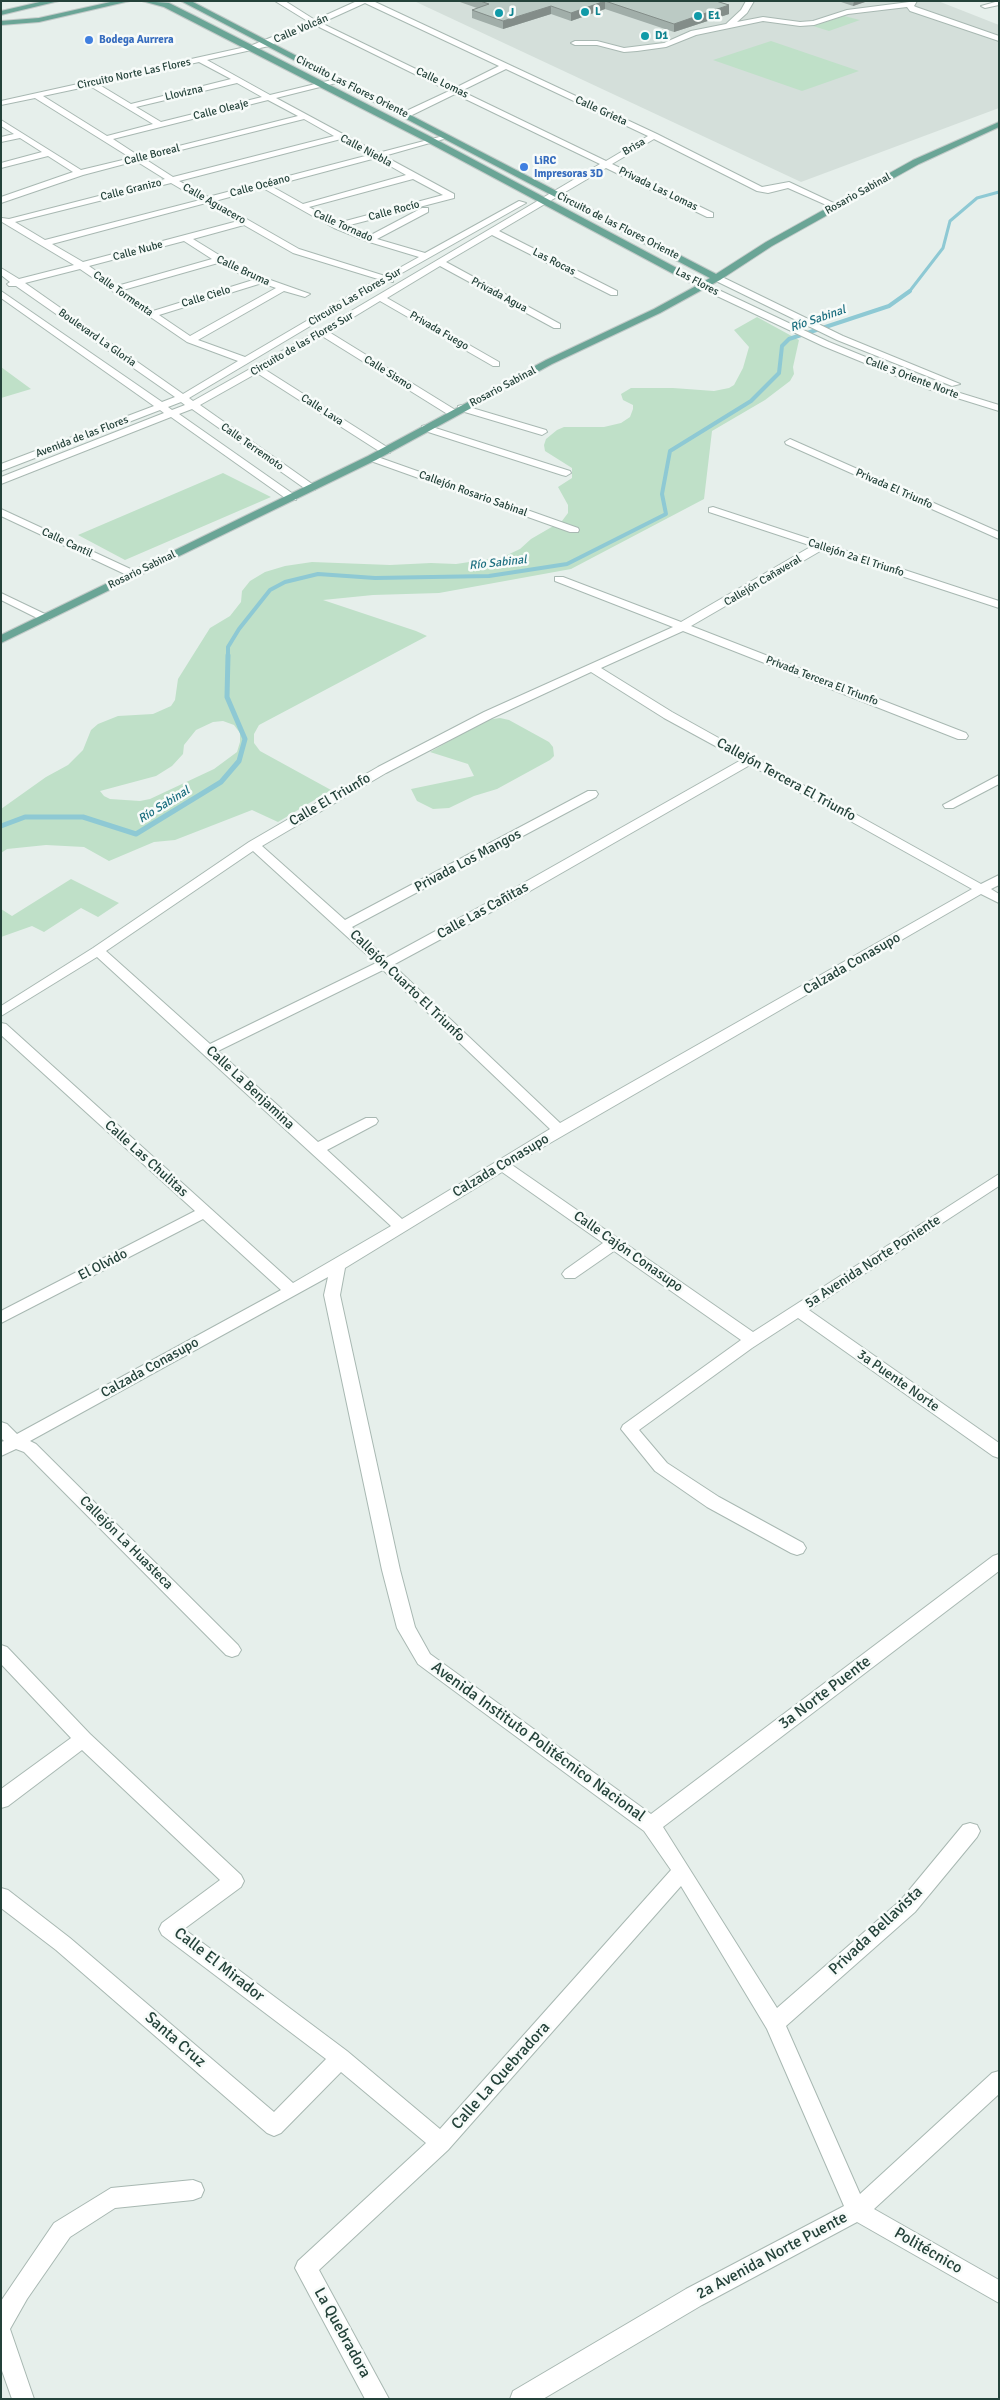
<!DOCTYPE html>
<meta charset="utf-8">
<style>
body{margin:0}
#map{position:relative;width:1000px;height:2400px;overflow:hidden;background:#e6efeb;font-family:Signika,sans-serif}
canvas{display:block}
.frame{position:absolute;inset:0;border:2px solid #24423a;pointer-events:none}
</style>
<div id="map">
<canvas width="1000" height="2400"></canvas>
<div class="frame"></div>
</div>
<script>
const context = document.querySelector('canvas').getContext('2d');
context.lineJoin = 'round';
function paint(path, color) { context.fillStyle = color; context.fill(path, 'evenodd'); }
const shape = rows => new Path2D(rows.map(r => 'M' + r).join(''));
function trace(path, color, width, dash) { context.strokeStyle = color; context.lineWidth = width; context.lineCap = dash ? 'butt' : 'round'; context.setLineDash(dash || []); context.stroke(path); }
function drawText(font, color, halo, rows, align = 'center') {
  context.font = font + ' Signika,sans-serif'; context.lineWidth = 5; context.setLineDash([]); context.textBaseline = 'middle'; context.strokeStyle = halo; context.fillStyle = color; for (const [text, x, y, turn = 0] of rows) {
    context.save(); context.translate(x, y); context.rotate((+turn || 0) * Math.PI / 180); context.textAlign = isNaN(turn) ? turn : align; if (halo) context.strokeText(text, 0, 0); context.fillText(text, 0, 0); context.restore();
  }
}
paint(shape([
 [414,1,938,1,999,25,999,108,801,182]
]), '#d4dfda');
paint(shape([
 [844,16,860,20,829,31,813,26],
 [771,41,859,71,802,91,713,60],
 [757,317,799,340,793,367,794,374,790,381,765,400,712,431,704,499,571,569,439,593,373,595,323,600,416,631,427,636,259,725,254,734,254,743,260,751,331,790,278,822,252,810,175,840,154,842,109,861,84,847,46,845,7,849,1,853,1,809,46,777,68,765,83,750,91,730,98,724,118,716,153,714,171,706,175,700,178,679,193,655,210,628,230,616,241,602,242,591,250,581,265,572,285,566,312,562,390,565,431,563,456,564,503,557,520,549,531,539,562,521,568,513,568,505,558,487,572,478,572,468,545,451,544,445,546,439,557,430,564,427,604,427,621,423,630,417,633,409,633,405,623,400,621,394,631,388,673,388,714,391,729,388,734,385,743,368,749,347,734,330],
 [223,721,234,725,240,733,240,742,237,752,214,769,150,799,140,801,110,799,104,796,100,791,156,776,172,766,183,754,184,745,196,730,213,722],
 [1,367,31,389,1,398],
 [223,473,271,497,125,560,78,535],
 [500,718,509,720,549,742,553,747,554,756,550,760,497,789,474,796,449,808,433,809,417,801,411,789,474,776,468,764,430,752,486,720],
 [71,879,119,903,98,917,81,908,44,932,32,926,1,937,1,909,12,916]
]), '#bfe0c8');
trace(shape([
 [909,292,943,248,950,221,977,198,999,192]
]), '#8ec9d4', 3);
trace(shape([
 [228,656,228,647,239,629,270,590,285,582,318,574,375,578,489,576,567,564,666,514,662,494,670,451,751,401,779,373,782,346,789,339,889,306,910,291]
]), '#8ec9d4', 4);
trace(shape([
 [1,826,25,817,83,817,136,834,221,782,239,761,245,739,227,697,228,655]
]), '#8ec9d4', 5);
const minor = shape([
 [275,1,285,1,315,20,357,1,373,1,657,134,762,187,789,182,840,206,833,208,788,188,768,193,757,191,654,139,612,164,713,213,713,217,707,217,606,168,499,231,617,291,617,295,611,295,492,235,446,262,560,324,560,328,554,328,440,266,387,298,499,362,499,366,493,366,380,301,329,332,457,411,457,415,449,415,322,336,264,369,390,449,390,453,382,453,257,373,200,405,315,486,315,490,307,490,192,409,179,414,296,496,296,500,288,500,171,417,1,484,1,477,164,413,160,410,1,471,1,464,154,406,1,298,1,291,162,402,175,397,16,286,9,286,7,284,10,282,1,275,1,268,19,279,74,265,2,222,2,218,9,219,165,179,136,161,83,175,1,203,1,197,73,172,48,156,1,168,1,163,42,152,20,138,1,142,1,137,14,134,1,126,1,120,81,170,131,158,35,98,1,105,1,101,250,46,309,22,275,1],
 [365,3,499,66,455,88,321,23,365,3],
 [315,25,449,91,402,113,402,117,408,117,455,94,600,164,319,330,193,401,189,398,344,306,387,282,393,282,393,278,526,203,519,201,425,253,377,239,428,212,428,208,422,208,369,236,346,226,454,198,454,194,384,156,451,137,447,135,378,153,276,98,340,82,340,78,270,95,207,60,269,46,315,25],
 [199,62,231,79,131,104,98,84,199,62],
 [506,69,648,136,606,161,461,91,506,69],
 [237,83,262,97,161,122,136,107,237,83],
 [90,86,153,124,107,136,43,96,90,86],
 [268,100,298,116,139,156,113,139,268,100],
 [304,119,334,136,173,177,145,159,304,119],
 [341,139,369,155,208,197,179,181,341,139],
 [376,158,406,175,303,204,271,186,376,158],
 [413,179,443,195,338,223,309,207,413,179],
 [171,183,200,200,45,240,15,222,171,183],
 [263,188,334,228,366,241,419,257,385,276,299,249,215,201,263,188],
 [206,203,238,221,83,262,52,244,206,203],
 [244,225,293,253,378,279,245,357,198,340,284,291,305,297,310,294,245,271,193,239,244,225],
 [184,241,212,259,117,286,89,266,184,241],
 [218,263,253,280,153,311,123,290,218,263],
 [80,269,187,342,238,361,183,394,25,283,80,269],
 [262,283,276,288,190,336,159,315,262,283],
 [181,402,185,405,172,410,168,407,181,402],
 [746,1,754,1,747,13,737,22,763,17,800,22,813,21,847,10,917,1,914,6,916,7,999,36,999,41,910,11,907,7,848,14,814,25,800,26,763,21,696,35,666,47,637,51,624,52,597,45,575,45,571,43,575,41,597,41,624,48,664,43,691,31,726,24,741,10,746,1],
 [999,1,999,5,985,8,981,6,999,1],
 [714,276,720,276,843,336,960,384,952,386,837,340,714,280,714,276],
 [700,284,706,284,829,342,934,385,999,405,999,411,928,389,823,346,700,288,700,284],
 [462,405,546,430,547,432,542,435,458,410,458,406,462,405],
 [426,425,570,471,571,473,566,476,562,475,422,430,422,426,426,425],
 [790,439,999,532,999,539,786,444,785,442,790,439],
 [372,455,578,528,579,530,578,532,570,532,368,460,367,458,372,455],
 [713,507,999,601,999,608,822,550,691,626,966,733,968,736,966,739,958,739,683,631,601,668,672,712,981,884,999,875,999,885,991,889,999,894,999,903,981,894,512,1165,753,1332,999,1174,999,1186,809,1310,999,1443,999,1458,993,1456,798,1318,752,1348,639,1430,667,1463,719,1497,803,1543,806,1548,803,1553,797,1555,791,1553,707,1507,655,1471,621,1429,623,1425,741,1340,614,1251,575,1278,565,1278,562,1274,565,1270,603,1243,502,1172,345,1268,340,1295,400,1570,415,1627,430,1654,651,1814,993,1556,999,1554,999,1571,663,1827,777,2008,901,1900,963,1825,970,1823,977,1825,980,1831,977,1837,915,1912,786,2026,860,2194,992,2073,999,2071,999,2094,874,2209,999,2280,999,2303,857,2222,702,2305,543,2399,510,2399,513,2391,686,2289,844,2206,767,2029,681,1886,448,2150,319,2270,389,2399,365,2399,295,2268,298,2261,426,2143,341,2072,281,2133,274,2136,267,2133,56,1950,1,1908,1,1888,8,1890,70,1938,274,2112,326,2059,162,1935,159,1929,162,1923,220,1880,82,1750,8,1806,1,1808,1,1789,71,1738,1,1664,1,1645,7,1647,90,1734,241,1875,244,1881,241,1887,184,1929,347,2051,440,2129,671,1870,644,1831,418,1664,397,1628,382,1570,324,1295,328,1277,30,1441,36,1444,238,1645,241,1650,238,1655,232,1657,226,1655,24,1452,16,1449,1,1456,1,1442,4,1441,1,1438,1,1422,7,1424,17,1434,281,1290,203,1219,1,1323,1,1311,195,1211,1,1035,1,1023,6,1024,293,1283,391,1226,97,957,1,1016,1,1006,93,948,249,842,378,767,484,712,673,627,555,581,555,577,563,577,681,622,812,546,709,512,709,508,713,507],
 [591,672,664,718,741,760,520,885,386,958,352,927,596,797,598,794,596,791,588,791,345,920,262,846,386,773,492,718,591,672],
 [750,765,972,889,560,1123,393,965,530,891,750,765],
 [253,851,376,963,210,1044,106,951,253,851],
 [383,970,550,1129,402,1219,327,1150,376,1124,378,1121,376,1118,366,1118,318,1142,218,1051,383,970],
 [1,509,137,572,139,574,133,577,129,576,1,516,1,509],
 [1,593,49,616,51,618,49,620,41,620,1,600,1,593],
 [999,775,999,784,953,808,945,808,943,805,999,775],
 [193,2180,201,2183,204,2190,201,2197,193,2200,115,2208,70,2237,27,2299,10,2329,34,2399,12,2399,1,2368,1,2301,54,2223,111,2188,193,2180]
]);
const major = shape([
 [44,1,59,1,1,15,1,11,44,1],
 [115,1,130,1,39,22,1,25,1,21,39,18,115,1],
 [142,1,169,3,195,16,435,139,703,282,710,278,181,1,191,1,716,274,766,242,913,160,999,122,999,127,919,164,772,246,720,280,660,313,552,364,376,460,1,643,1,635,368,456,546,360,654,309,696,286,429,143,164,7,142,1]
]);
trace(minor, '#a8b8b2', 2);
trace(major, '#c2cac8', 2);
paint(minor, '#fff');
paint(major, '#6aa596');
paint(shape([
 [457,1,716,1,729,5,729,14,674,32,605,9,571,21,551,14,503,29,472,18,472,10,477,8],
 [838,1,868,1,853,6]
]), '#a1aea9');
paint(shape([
 [605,1,605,9,571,21,571,13],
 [854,1,868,1,853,6],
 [729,5,729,14,674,32,674,24],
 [551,6,551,14,503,29,503,21]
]), '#838d89');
const building = shape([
 [480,1,716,1,729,5,674,24,605,1,571,13,551,6,503,21,472,10,489,4,480,1]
]);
paint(building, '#bbcac4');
trace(building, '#838d89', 1);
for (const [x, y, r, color] of [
 [585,12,5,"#0f9aa8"],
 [499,13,5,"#0f9aa8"],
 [698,16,5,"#0f9aa8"],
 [645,36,5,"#0f9aa8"],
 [89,40,5,"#3f7fe0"],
 [524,167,5,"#3f7fe0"]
]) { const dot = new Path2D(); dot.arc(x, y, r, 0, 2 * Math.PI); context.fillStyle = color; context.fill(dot); trace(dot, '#f7fbf9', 2); }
drawText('bold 11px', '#0d838f', '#f7fbf9', [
 ["L",595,12],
 ["J",509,13],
 ["E1",708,16],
 ["D1",655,36]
], 'left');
drawText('11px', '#24423a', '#f7fbf9', [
 ["Calle Volcán",301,29,-23],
 ["Circuito Norte Las Flores",134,74,-12],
 ["Calle Lomas",442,83,26],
 ["Circuito Las Flores Oriente",352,87,27],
 ["Llovizna",184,93,-13],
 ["Calle Oleaje",221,110,-14],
 ["Calle Grieta",601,111,25],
 ["Brisa",634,147,-30],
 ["Calle Niebla",366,151,28],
 ["Calle Boreal",152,155,-14],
 ["Calle Océano",260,186,-15],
 ["Privada Las Lomas",658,189,26],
 ["Calle Granizo",131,190,-14],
 ["Rosario Sabinal",858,194,-29],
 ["Calle Aguacero",214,204,30],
 ["Calle Rocío",394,211,-15],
 ["Calle Tornado",343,226,24],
 ["Circuito de las Flores Oriente",618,226,27],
 ["Calle Nube",138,251,-15],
 ["Las Rocas",554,262,27],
 ["Calle Bruma",243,271,25],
 ["Las Flores",697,282,28],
 ["Calle Tormenta",123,294,35],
 ["Privada Agua",499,295,28],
 ["Calle Cielo",206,297,-17],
 ["Circuito Las Flores Sur",355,297,-30],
 ["Privada Fuego",439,331,30],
 ["Boulevard La Gloria",97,338,35],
 ["Circuito de las Flores Sur",302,344,-30],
 ["Calle Sismo",388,373,32],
 ["Calle 3 Oriente Norte",912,378,21],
 ["Rosario Sabinal",503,387,-28],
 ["Calle Lava",322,410,33],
 ["Avenida de las Flores",82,437,-21],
 ["Calle Terremoto",252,447,35],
 ["Privada El Triunfo",894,489,24],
 ["Callejón Rosario Sabinal",473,494,20],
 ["Calle Cantil",67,543,25],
 ["Callejón 2a El Triunfo",856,558,18],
 ["Rosario Sabinal",142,570,-26],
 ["Callejón Cañaveral",763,581,-31],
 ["Privada Tercera El Triunfo",822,681,21]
]);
drawText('bold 11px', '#366cbe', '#f7fbf9', [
 ["Bodega Aurrera",99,40],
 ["LiRC",534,161],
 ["Impresoras 3D",534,174]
], 'left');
drawText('italic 12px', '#1c6f80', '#f7fbf9', [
 ["Río Sabinal",818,319,-19],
 ["Río Sabinal",498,563,-6],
 ["Río Sabinal",164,805,-32]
]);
drawText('14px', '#24423a', '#f7fbf9', [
 ["Callejón Tercera El Triunfo",786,780,29],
 ["Calle El Triunfo",330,800,-30],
 ["Privada Los Mangos",468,861,-28],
 ["Calle Las Cañitas",483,911,-29],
 ["Calzada Conasupo",852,964,-30],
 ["Callejón Cuarto El Triunfo",407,986,44],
 ["Calle La Benjamina",250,1088,43],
 ["Calle Las Chulitas",146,1159,42],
 ["Calzada Conasupo",501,1166,-31],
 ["Calle Cajón Conasupo",628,1252,35],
 ["5a Avenida Norte Poniente",873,1262,-33],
 ["El Olvido",103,1265,-27],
 ["Calzada Conasupo",150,1368,-29],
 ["3a Puente Norte",898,1381,35],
 ["Callejón La Huasteca",126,1543,45]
]);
drawText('16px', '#24423a', '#f7fbf9', [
 ["3a Norte Puente",825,1693,-37],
 ["Avenida Instituto Politécnico Nacional",538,1742,36],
 ["Privada Bellavista",876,1931,-43],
 ["Calle El Mirador",219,1965,38],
 ["Santa Cruz",175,2040,41],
 ["Calle La Quebradora",501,2076,-48],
 ["Politécnico",928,2251,30],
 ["2a Avenida Norte Puente",772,2256,-28],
 ["La Quebradora",342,2333,61]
]);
</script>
